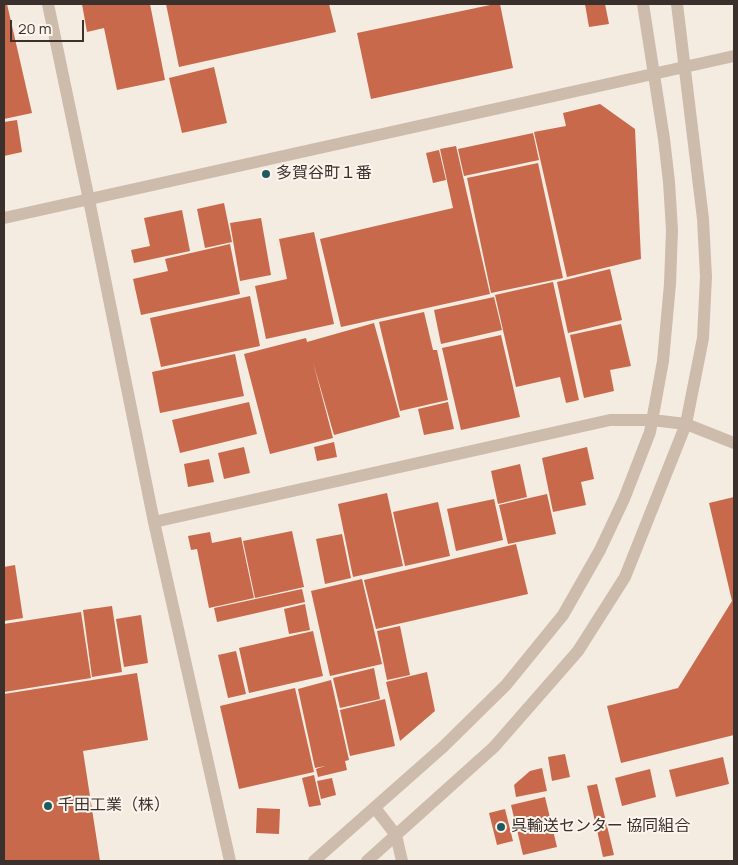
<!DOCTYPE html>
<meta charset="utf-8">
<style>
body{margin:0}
#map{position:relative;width:738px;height:865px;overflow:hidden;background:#f4ebe1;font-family:Manrope,sans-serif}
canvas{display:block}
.frame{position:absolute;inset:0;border:5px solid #3b302b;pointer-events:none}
.scale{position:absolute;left:10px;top:20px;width:74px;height:22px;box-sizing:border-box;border:2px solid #3b302b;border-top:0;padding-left:6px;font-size:15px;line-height:18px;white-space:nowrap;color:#3b302b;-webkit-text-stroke:4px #fbf5ee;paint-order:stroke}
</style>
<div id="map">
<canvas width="738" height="865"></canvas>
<div class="frame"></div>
<div class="scale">20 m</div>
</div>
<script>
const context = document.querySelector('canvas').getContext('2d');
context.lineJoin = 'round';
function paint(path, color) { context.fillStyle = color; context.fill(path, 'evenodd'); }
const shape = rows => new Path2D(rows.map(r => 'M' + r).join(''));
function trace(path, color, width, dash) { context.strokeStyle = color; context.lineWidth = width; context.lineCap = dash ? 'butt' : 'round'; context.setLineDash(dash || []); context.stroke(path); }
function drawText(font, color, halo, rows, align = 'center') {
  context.font = font + ' Manrope,"Noto Sans JP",sans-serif'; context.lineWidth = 4; context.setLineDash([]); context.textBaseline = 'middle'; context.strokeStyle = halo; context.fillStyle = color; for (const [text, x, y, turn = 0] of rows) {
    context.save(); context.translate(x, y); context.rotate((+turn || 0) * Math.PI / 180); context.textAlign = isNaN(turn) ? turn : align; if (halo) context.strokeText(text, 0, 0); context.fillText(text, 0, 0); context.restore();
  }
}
paint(shape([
 [4,4,7,4,32,113,4,119],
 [82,4,150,4,165,80,117,90,104,28,87,32],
 [166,4,329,4,336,32,179,67],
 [495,4,500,4,513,68,371,99,357,33],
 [585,4,605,4,609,24,589,27],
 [214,67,227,123,182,133,169,78],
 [600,104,635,129,641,259,567,277,534,132,566,126,563,113],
 [17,120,22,152,4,156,4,122],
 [533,133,539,160,464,176,458,149],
 [456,146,490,294,341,327,320,239,453,208,440,149],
 [439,150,446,180,433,183,426,153],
 [538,163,563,278,491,293,467,178],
 [224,203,232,242,205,248,197,209],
 [182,210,190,251,134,263,131,250,150,246,144,218],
 [261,218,271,275,240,281,230,223],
 [314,232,334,324,266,339,255,286,287,279,279,239],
 [230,244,240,294,141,315,133,279,168,271,165,259],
 [610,269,622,320,568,333,557,282],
 [553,282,579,400,566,403,560,377,516,387,495,295],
 [250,296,260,346,161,367,150,318],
 [494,297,502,330,441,344,434,310],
 [424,312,433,350,437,350,448,400,400,411,379,322],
 [374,323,400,417,334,435,313,362,333,438,270,454,244,354,306,338,307,342],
 [621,324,631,366,610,370,614,391,584,398,570,335],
 [501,335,520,417,461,430,442,348],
 [235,354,244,396,160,413,152,372],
 [249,402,257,434,180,453,172,420],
 [448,402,454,429,424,435,418,409],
 [334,442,337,457,317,461,314,447],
 [244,447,250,473,224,479,218,453],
 [587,447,594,479,581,482,586,505,553,512,542,458],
 [209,459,214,482,188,487,184,464],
 [520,464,527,497,498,504,491,471],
 [387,493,403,566,353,577,338,504],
 [547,494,556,534,508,544,499,505],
 [734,497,734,735,621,763,607,706,678,688,732,601,709,503],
 [494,499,503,540,456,551,447,509],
 [438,502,450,556,405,566,393,512],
 [292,531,304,587,255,598,243,541],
 [210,532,212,543,241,537,254,598,209,608,197,549,191,550,188,536],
 [342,534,351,578,325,584,316,539],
 [516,544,528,594,376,629,364,580],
 [15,565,23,618,4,621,4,567],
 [362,579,382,664,330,676,311,591],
 [302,589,305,602,217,622,214,608],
 [305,604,310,630,289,634,284,609],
 [112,606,122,672,92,677,83,610],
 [81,612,91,678,4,692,4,624],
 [141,615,148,663,124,667,116,619],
 [400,626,410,675,387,680,377,631],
 [313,631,323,676,249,693,239,648],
 [236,651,246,694,228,698,218,655],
 [374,668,380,699,340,708,333,678],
 [427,672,435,711,400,741,386,682],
 [137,673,148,740,83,751,100,861,4,861,4,694],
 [331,680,349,760,345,761,347,770,318,777,316,769,325,766,315,768,298,689],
 [295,688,314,772,239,789,220,706],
 [385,699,395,746,350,756,340,710],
 [565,754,570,777,552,781,548,757],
 [723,757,729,784,676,797,669,770],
 [542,768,547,791,516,797,514,785,530,771],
 [650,769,656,797,622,806,615,778],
 [314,775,321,805,309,807,302,778],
 [332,778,336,795,321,799,317,781],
 [597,784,614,855,603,857,587,786],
 [545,797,557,847,523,855,511,805],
 [257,808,280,809,279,834,256,833],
 [505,809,513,841,497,845,489,813]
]), '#c8694b');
trace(shape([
 [686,424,734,443]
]), '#cdbbac', 12);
trace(shape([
 [48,4,89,200,154,522,230,861],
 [4,218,734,56],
 [154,522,610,420,652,420,686,424],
 [375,808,396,835,402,861],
 [314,861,443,747,506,685,563,615,600,550,624,499,650,432,663,361,670,284,672,230,669,182,664,139,643,4],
 [367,861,494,747,578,651,625,577,686,424,703,338,706,277,703,219,677,4]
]), '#cdbbac', 12);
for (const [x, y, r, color] of [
 [266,174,5,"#1f5a5e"],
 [48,806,5,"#1f5a5e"],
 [501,827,5,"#1f5a5e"]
]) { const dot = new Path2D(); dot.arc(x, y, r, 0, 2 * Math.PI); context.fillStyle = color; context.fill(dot); trace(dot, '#fbf5ee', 2); }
drawText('16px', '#3b302b', '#fbf5ee', [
 ["多賀谷町１番",276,174],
 ["千田工業（株）",58,806],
 ["呉輸送センター 協同組合",511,827]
], 'left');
</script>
